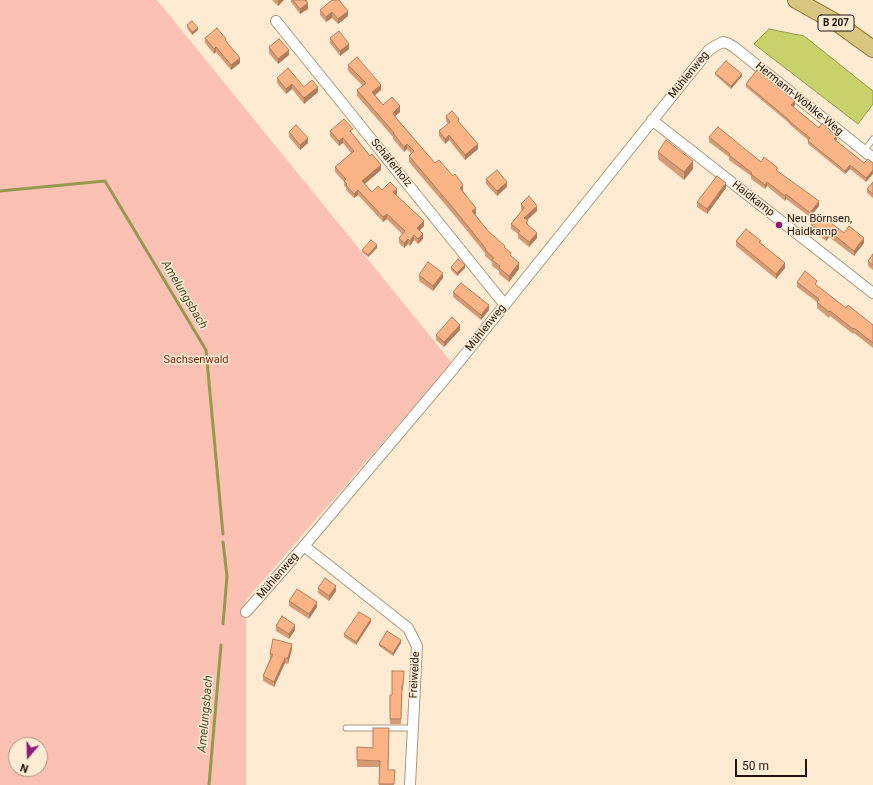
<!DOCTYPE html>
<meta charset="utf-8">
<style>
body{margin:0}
#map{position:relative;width:873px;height:785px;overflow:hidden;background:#feebd2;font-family:Roboto,sans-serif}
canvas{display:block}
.north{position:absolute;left:8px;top:737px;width:40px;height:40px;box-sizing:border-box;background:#feebd2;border:1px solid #a59682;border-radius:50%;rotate:199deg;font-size:11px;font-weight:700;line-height:16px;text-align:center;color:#1f160b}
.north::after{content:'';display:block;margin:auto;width:14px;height:18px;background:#8f1c7d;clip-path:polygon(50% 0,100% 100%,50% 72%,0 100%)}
.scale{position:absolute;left:735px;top:759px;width:72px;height:18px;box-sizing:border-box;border:2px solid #1f160b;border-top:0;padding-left:5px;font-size:12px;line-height:14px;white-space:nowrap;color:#1f160b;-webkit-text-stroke:3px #feebd2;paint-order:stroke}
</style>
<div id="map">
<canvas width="873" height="785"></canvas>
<div class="north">N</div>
<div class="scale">50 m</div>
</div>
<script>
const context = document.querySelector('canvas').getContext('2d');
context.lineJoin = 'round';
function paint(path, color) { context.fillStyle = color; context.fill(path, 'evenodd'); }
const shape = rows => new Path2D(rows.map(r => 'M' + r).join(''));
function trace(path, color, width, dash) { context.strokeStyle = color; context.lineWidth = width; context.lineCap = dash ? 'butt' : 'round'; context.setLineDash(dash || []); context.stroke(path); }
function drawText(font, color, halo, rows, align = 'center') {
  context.font = font + ' Roboto,sans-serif'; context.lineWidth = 3; context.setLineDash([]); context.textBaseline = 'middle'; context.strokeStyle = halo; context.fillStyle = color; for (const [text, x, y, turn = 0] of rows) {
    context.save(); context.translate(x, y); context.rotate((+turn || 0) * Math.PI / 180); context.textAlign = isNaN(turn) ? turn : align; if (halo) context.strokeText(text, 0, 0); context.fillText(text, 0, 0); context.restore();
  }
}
paint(shape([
 [0,0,157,0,452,363,246,600,246,785,0,785],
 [16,745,40,745,40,769,16,769]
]), '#fbc1b3');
const water = shape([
 [769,29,804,36,873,91,873,104,858,124,754,44,769,29]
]);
paint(water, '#c9d16a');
trace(water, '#96994e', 1);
trace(shape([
 [0,191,105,181,206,350,223,534],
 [223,624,227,576,223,542],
 [209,785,221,645]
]), '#96994e', 3);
const lane = shape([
 [864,151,873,139],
 [346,728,412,728]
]);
const street = shape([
 [276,21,505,305],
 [652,120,873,293],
 [304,546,408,628,417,646,410,785],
 [246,612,304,546,450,373,709,50,715,46,723,42,729,44,734,47,873,158]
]);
const primary = shape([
 [796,0,837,23,873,49]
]);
trace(lane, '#ad977a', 7);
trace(street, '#ad977a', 12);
trace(primary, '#887021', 18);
trace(lane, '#fff', 5);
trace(street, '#fff', 10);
trace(primary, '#d9c781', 16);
paint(shape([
 [272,0,284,0,278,6],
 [291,0,308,0,306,2,308,9,300,14,291,2],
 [320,10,348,16,338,24,332,18,326,22,320,15],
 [187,25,198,30,192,35,187,28],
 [205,38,226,41,240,63,231,70,216,52,214,54,205,43],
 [330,38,349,49,340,56,330,43],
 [269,47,289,55,278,64,269,53],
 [348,65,381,90,375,95,383,105,400,112,395,116,435,163,463,191,476,214,475,214,488,231,505,249,519,269,509,282,499,274,499,271,492,266,492,262,485,256,485,253,454,215,409,162,409,156,412,154,407,149,404,152,393,139,393,137,357,96,357,90,363,86,348,71],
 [715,73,742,76,731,89,715,75],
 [277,78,304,87,318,92,304,104,292,89,286,94,277,83],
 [746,84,795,105,793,107,819,128,837,139,836,141,864,163,868,159,866,182,850,169,845,174,808,144,808,140,789,124,789,123,746,87],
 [446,116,459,122,478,149,465,160,449,140,445,144,439,136,439,131,448,124,446,121],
 [330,131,353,134,381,170,365,184,372,192,382,190,397,194,396,195,424,226,420,230,423,239,418,244,414,240,410,246,408,244,404,248,399,243,399,238,402,234,387,219,383,222,358,195,354,198,346,190,346,187,344,186,344,182,335,172,335,167,351,153,343,143,339,146,330,136],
 [289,132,308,143,300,150,289,137],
 [709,137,761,162,778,171,819,206,810,217,786,199,785,201,767,186,765,189,751,179,751,176,729,160,729,157,709,142],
 [658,152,693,169,684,180,658,159],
 [486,179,507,187,497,196,486,184],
 [873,182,873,198,867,193,867,189],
 [726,188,707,214,697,207,697,202],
 [521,204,537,211,527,220,528,225,537,238,529,247,518,238,518,234,511,229,511,224,522,211,521,209],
 [811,224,844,233,864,243,854,256,829,237,826,241,811,229],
 [736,241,761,243,785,268,776,279,736,246],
 [377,248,368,257,362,252,362,250],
 [873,254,873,270,868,266,868,261],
 [451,267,465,268,457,276,451,270],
 [419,275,443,278,433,291,419,281],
 [797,282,817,286,846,308,873,325,873,348,854,333,853,334,830,316,829,318,817,308,817,302,797,287],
 [453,292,489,310,481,320,453,297],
 [460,330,444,347,436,340,436,335],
 [318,588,336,591,329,601,318,593],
 [289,601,317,607,309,619,289,606],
 [371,622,356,645,344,637,344,634],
 [276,626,295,630,289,639,276,631],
 [401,643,393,656,379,646,379,644],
 [292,649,288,664,285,663,274,687,263,681,263,676,270,659,270,654],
 [404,671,403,690,402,690,401,724,390,724,390,695,392,695],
 [357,747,373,748,388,770,395,770,394,785,379,785,379,767,357,767]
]), '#d79b73');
paint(shape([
 [278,0,284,0,278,6],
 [308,3,308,9,300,14,300,9],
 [348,11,348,16,338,24,338,19],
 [332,12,332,18,326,22,326,17],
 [198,28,198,30,192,35,192,32],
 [349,44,349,49,340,56,340,51],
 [216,47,216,52,214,54,214,49],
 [289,50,289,55,278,64,278,59],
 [240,58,240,63,231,70,231,65],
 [742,74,742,76,731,89,731,86],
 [292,84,292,89,286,94,286,89],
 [381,85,381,90,372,98,372,92],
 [318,87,318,92,304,104,304,98],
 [795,101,795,105,791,109,791,105],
 [400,106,400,112,393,118,393,113],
 [449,135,449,140,445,144,445,139],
 [837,136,837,139,834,143,834,139],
 [308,138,308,143,300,150,300,145],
 [343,138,343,143,339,146,339,141],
 [407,144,407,149,404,152,404,147],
 [478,144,478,149,465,160,465,155],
 [693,161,693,169,684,180,684,172],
 [381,165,381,170,362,186,362,181],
 [850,165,850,169,845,174,845,171],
 [873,170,873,174,866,182,866,178],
 [507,182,507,187,497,196,497,191],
 [767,182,767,186,765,189,765,185],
 [726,183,726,188,707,214,707,209],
 [463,185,463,191,460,194,460,188],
 [397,189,397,194,393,197,393,192],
 [358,190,358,195,354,198,354,194],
 [786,194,786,199,785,201,785,196],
 [819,201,819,206,810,217,810,213],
 [537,206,537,211,524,223,524,218],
 [476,208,476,214,472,216,472,211],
 [387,214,387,219,383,222,383,217],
 [424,221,424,226,417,233,417,228],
 [829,231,829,237,826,241,826,236],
 [537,233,537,238,529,247,529,242],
 [423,234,423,239,418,244,418,239],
 [414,235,414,240,410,246,410,241],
 [864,238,864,243,854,256,854,251],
 [408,239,408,244,404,248,404,243],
 [377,245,377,248,368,257,368,255],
 [519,263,519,269,509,282,509,276],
 [785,263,785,268,776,279,776,274],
 [465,265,465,268,457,276,457,273],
 [443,273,443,278,433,291,433,286],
 [489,305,489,310,481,320,481,315],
 [460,325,460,330,444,347,444,342],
 [336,586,336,591,329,601,329,596],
 [317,602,317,607,309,619,309,614],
 [371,619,371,622,356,645,356,642],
 [295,625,295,630,289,639,289,634],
 [401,640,401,643,393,656,393,653],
 [292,644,292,649,288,664,288,658],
 [285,658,285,663,274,687,274,682]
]), '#af7e5e');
const building = shape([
 [293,0,305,0,308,3,300,9,293,0],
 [332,0,339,0,348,11,338,19,332,12,326,17,320,10,332,0],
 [192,21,198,28,192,32,187,25,192,21],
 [217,28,226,39,225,40,240,58,231,65,216,47,214,49,205,38,217,28],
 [339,31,349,44,340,51,330,38,339,31],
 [279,39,289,50,278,59,269,47,279,39],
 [357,57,381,85,372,92,383,105,392,97,400,106,393,113,396,118,435,163,439,160,453,176,455,174,463,185,460,188,476,208,472,211,488,231,505,246,504,247,511,253,510,255,519,263,509,276,499,268,500,266,492,260,494,258,485,250,486,249,454,209,409,156,414,151,407,144,404,147,393,133,394,133,357,90,366,83,348,65,357,57],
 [726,61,742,74,731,86,715,73,726,61],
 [288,68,304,87,312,80,318,87,304,98,292,84,286,89,277,78,288,68],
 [757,70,795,101,791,105,819,128,822,123,837,136,834,139,864,163,868,159,873,163,873,170,866,178,850,165,845,171,808,141,810,138,789,121,789,120,746,84,757,70],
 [452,111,459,119,458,121,478,144,465,155,449,135,445,139,439,131,450,122,446,116,452,111],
 [344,119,353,129,350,131,370,156,372,154,381,165,362,181,372,192,378,186,382,190,390,182,397,189,393,192,424,221,417,228,423,234,418,239,414,235,410,241,408,239,404,243,399,238,405,231,387,214,383,217,358,190,354,194,346,185,347,184,344,181,346,179,335,167,354,151,343,138,339,141,330,131,344,119],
 [296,125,308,138,300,145,289,132,296,125],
 [718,127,761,162,764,157,778,168,776,170,819,201,810,213,786,194,785,196,767,182,765,185,751,174,752,173,729,155,730,154,709,137,718,127],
 [666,140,693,161,684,172,658,152,666,140],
 [497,170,507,182,497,191,486,179,497,170],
 [717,176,726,183,707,209,697,202,717,176],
 [873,182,873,194,867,189,873,182],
 [529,196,537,206,524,218,528,220,526,223,537,233,529,242,518,233,520,231,511,224,524,208,521,204,529,196],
 [819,214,844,233,849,226,864,238,854,251,829,231,826,236,811,224,819,214],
 [746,229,761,241,759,242,785,263,776,274,736,241,746,229],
 [371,240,377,245,368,255,362,250,371,240],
 [873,254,873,265,868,261,873,254],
 [458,259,465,265,457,273,451,267,458,259],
 [428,262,443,273,433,286,419,275,428,262],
 [805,271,817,281,815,284,846,308,848,305,873,325,873,343,854,328,853,329,830,311,829,312,817,302,819,299,797,282,805,271],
 [461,283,489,305,481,315,453,292,461,283],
 [452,317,460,325,444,342,436,335,452,317],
 [325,578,336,586,329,596,318,588,325,578],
 [297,589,317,602,309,614,289,601,297,589],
 [359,612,371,619,356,642,344,634,359,612],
 [282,616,295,625,289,634,276,626,282,616],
 [387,631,401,640,393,653,379,644,387,631],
 [273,639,292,644,288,658,285,658,274,682,263,676,273,654,270,654,273,639],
 [392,671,404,671,403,685,402,685,401,719,390,719,390,695,392,695,392,671],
 [373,728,389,728,388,770,395,770,394,784,379,784,380,761,357,760,357,747,373,748,373,728]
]);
paint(building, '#fab486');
trace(building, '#af7e5e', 1);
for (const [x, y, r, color] of [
 [779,225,4,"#8f1c7d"]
]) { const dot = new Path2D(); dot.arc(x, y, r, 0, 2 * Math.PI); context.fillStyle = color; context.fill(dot); trace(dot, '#feebd2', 1.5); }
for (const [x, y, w] of [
 [836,23,36]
]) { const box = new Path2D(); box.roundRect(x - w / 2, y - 8, w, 16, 3); context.fillStyle = '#feebd2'; context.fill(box); trace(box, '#1f160b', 1); }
drawText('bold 10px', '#1f160b', null, [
 ["B 207",836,23]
]);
drawText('11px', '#1f160b', '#feebd2', [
 ["Mühlenweg",689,75,-51],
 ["Hermann-Wöhlke-Weg",799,99,39],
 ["Schäferholz",391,163,51],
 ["Haidkamp",753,199,38],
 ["Mühlenweg",486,328,-51],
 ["Mühlenweg",278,576,-49],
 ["Freiweide",415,675,-87]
]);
drawText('11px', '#1f160b', '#feebd2', [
 ["Neu Börnsen,",787,219],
 ["Haidkamp",787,232]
], 'left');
drawText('11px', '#781f0a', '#feebd2', [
 ["Sachsenwald",196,360]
]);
drawText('italic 12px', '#4b4e23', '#feebd2', [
 ["Amelungsbach",184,295,59],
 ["Amelungsbach",206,714,-85]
]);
</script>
